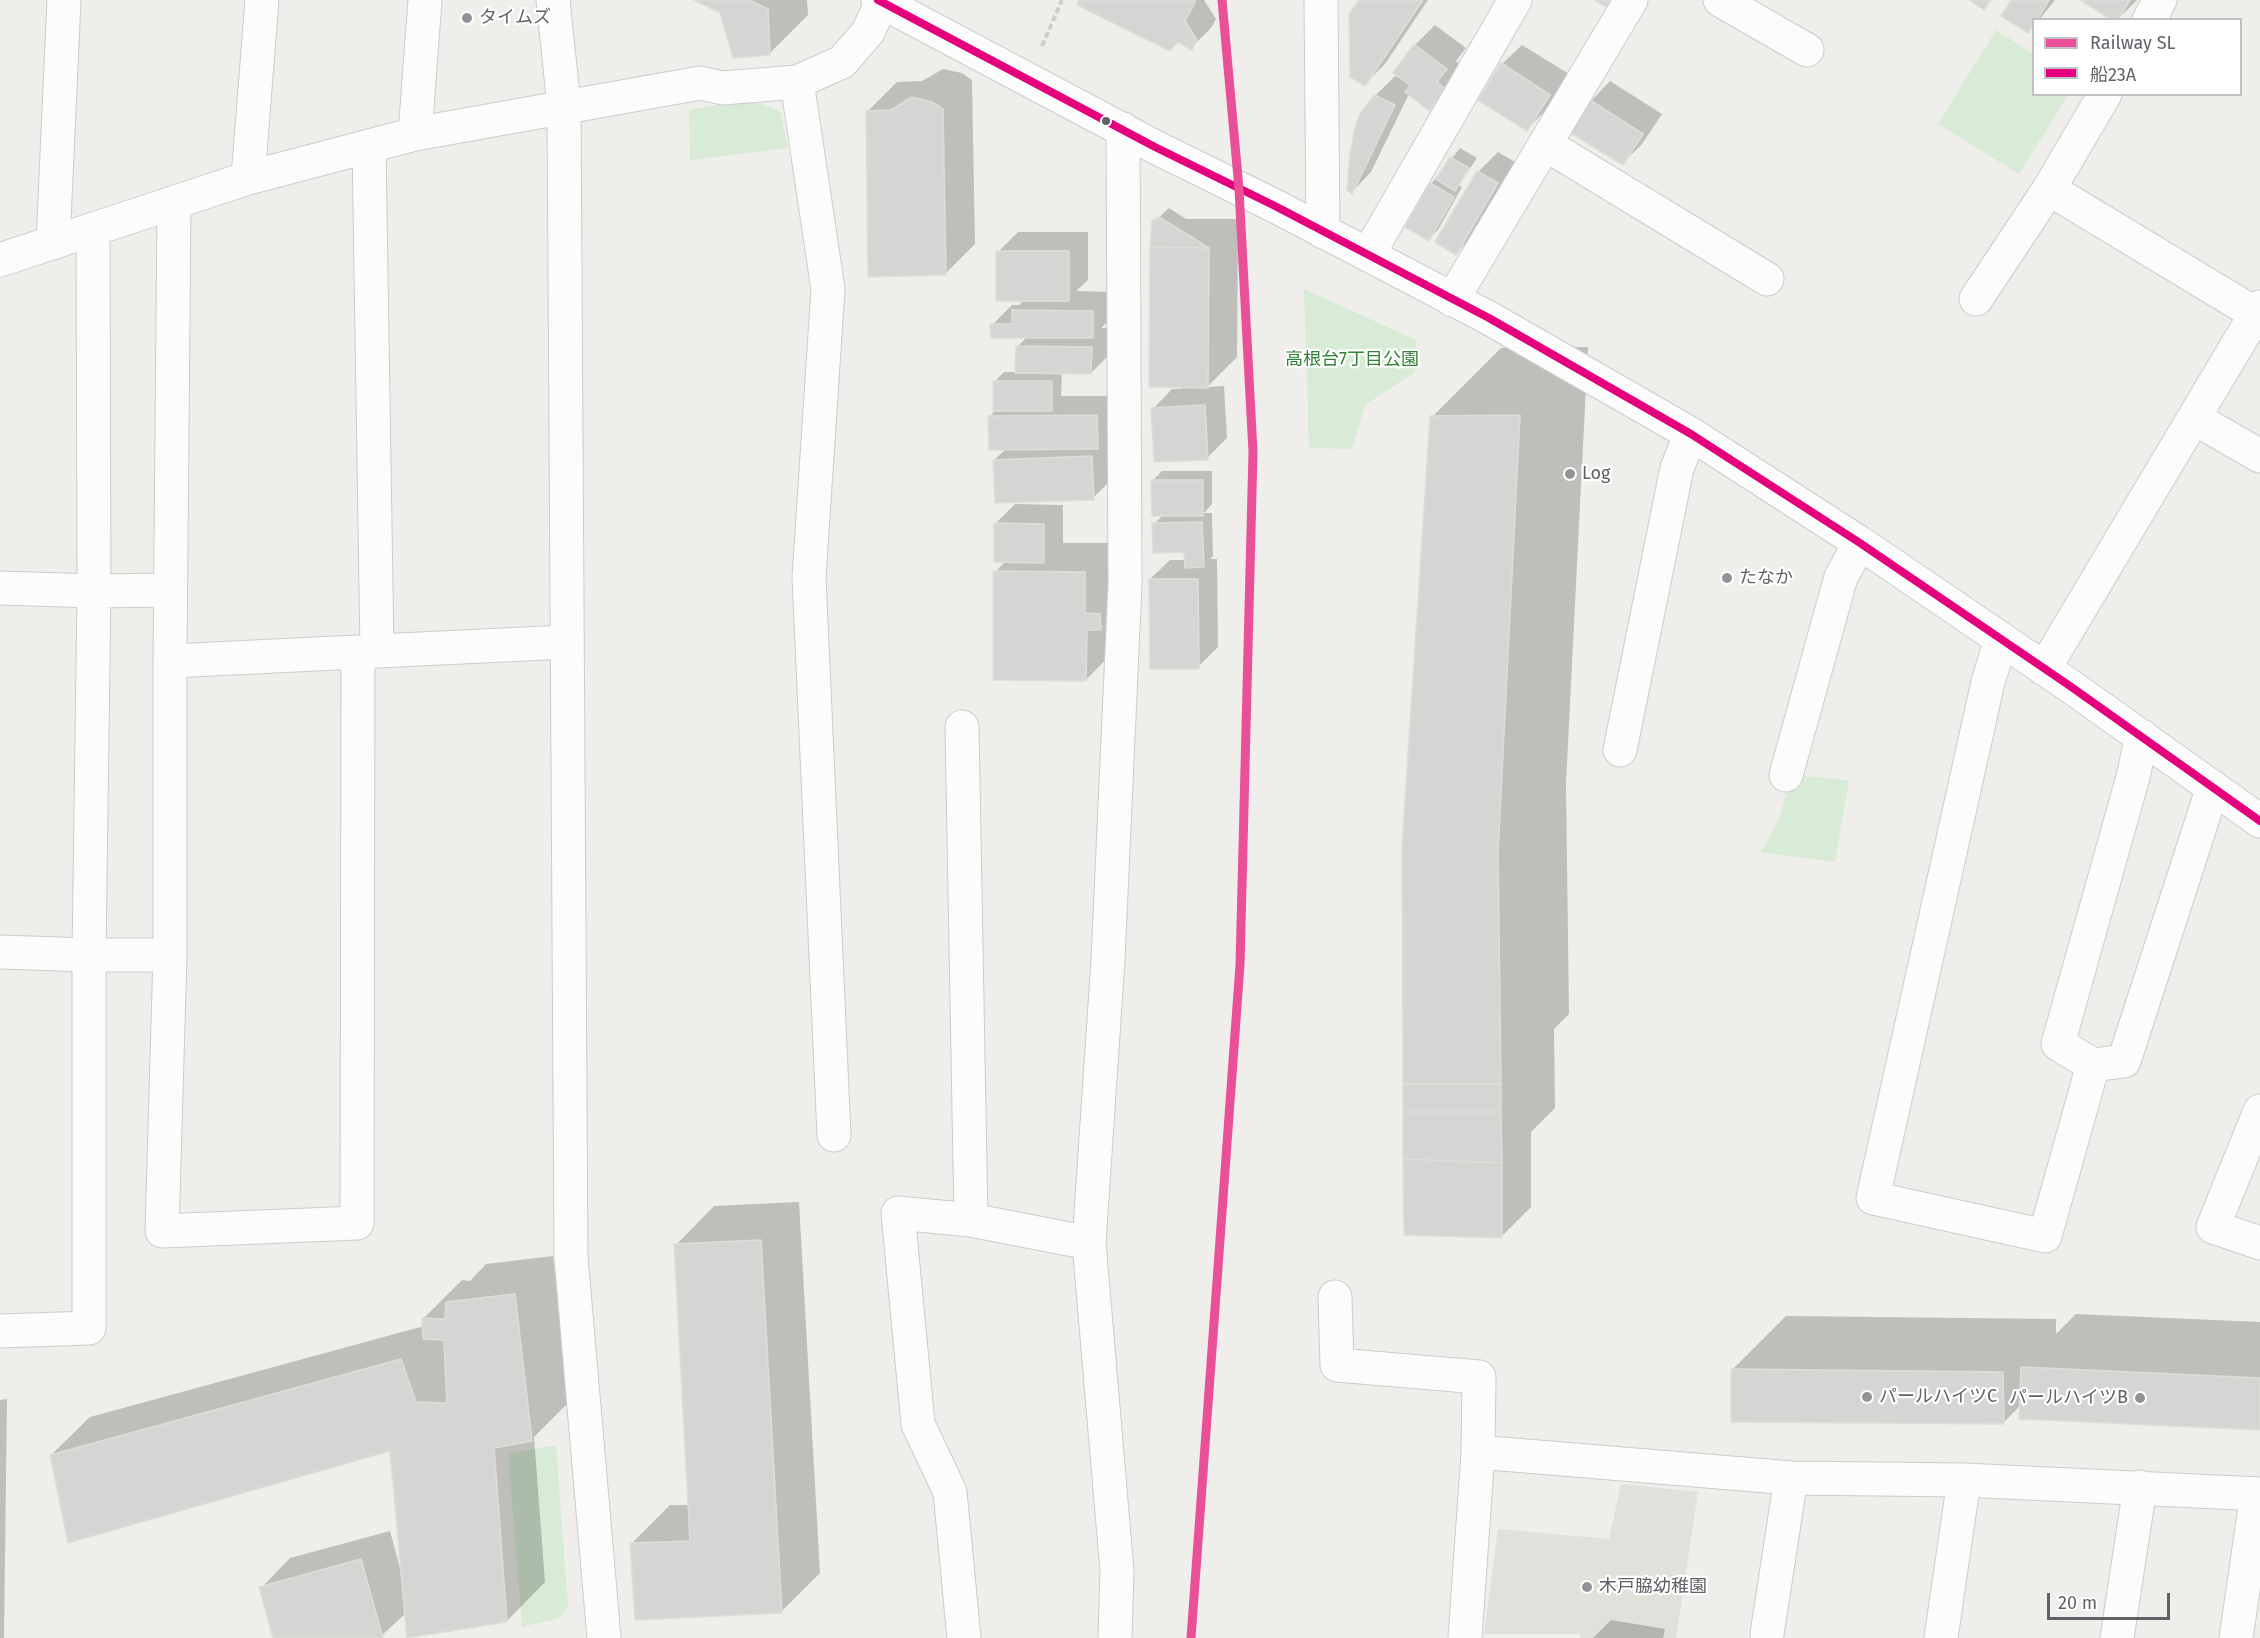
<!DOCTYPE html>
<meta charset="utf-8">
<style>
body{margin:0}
#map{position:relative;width:2260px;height:1638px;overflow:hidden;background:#efeeea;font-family:"Fira Sans","Noto Sans JP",sans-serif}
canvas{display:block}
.legend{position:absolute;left:2032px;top:18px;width:210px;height:78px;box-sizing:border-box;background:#fff;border:2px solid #bfc1c3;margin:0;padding:8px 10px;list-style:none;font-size:18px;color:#5f6368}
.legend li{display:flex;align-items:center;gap:12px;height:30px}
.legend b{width:30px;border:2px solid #bfc1c3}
.scale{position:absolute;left:2047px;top:1593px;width:123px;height:27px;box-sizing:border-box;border:3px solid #5f6368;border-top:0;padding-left:8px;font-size:18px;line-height:21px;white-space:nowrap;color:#5f6368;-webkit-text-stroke:4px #fff;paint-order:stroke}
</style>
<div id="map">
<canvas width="2260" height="1638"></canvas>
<ul class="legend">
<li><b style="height:8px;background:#e95098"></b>Railway SL</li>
<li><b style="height:8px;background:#e5007d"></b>船23A</li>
</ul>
<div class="scale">20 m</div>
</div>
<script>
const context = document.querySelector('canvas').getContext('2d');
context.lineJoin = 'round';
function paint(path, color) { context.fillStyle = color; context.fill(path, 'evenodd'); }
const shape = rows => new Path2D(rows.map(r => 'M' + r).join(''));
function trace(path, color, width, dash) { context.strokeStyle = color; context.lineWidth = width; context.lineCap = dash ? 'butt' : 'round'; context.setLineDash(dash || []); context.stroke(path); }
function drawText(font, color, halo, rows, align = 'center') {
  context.font = font + ' "Fira Sans","Noto Sans JP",sans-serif'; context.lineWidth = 4.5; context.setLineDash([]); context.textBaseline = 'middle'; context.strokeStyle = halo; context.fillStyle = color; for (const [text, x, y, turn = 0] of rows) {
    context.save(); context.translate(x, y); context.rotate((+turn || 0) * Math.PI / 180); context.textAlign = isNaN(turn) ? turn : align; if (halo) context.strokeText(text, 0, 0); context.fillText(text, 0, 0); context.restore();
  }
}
paint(shape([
 [1621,1484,1698,1492,1676,1638,1580,1638,1580,1634,1484,1634,1498,1529,1609,1539]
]), '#e2e0da');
paint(shape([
 [1996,30,2033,54,2034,94,2068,95,2019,174,1938,124],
 [748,100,780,111,788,148,690,160,689,110],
 [1304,289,1416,340,1415,372,1365,405,1352,449,1309,448],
 [1792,775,1849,780,1835,862,1761,852,1779,819],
 [556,1445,568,1606,559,1618,522,1627,508,1454]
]), '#d8ebd6');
paint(shape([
 [697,0,807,0,808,15,769,54,721,12],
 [1080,0,1204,0,1216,19,1211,28,1191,48],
 [1360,0,1428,0,1385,64,1365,84],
 [2013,0,2055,0,2039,20,2034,20,2034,25,2027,31],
 [2082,0,2137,0,2117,20],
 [1435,25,1466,48,1456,61,1465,68,1449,89,1429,109,1409,94,1371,172,1352,192,1375,96,1395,76,1402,79,1415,45],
 [1522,45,1569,74,1547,109,1527,129,1502,64],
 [943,69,962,73,972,80,975,244,945,274,868,111,897,82,922,81],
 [1610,81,1662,114,1642,144,1622,164,1591,101],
 [1460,148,1477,158,1459,185,1462,187,1438,230,1428,239,1407,227,1431,184],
 [1498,152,1517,163,1476,233,1456,253,1437,242,1478,172],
 [1169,208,1186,219,1238,219,1237,357,1207,387,1224,386,1227,438,1207,458,1153,409,1172,389,1182,389,1154,222],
 [1018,232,1088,232,1088,280,1076,291,1113,292,1113,317,1101,328,1111,328,1111,353,1091,373,1062,372,1061,396,1117,396,1113,478,1093,498,994,460,1007,448,990,416,997,409,994,382,1004,372,1017,372,1018,346,1028,336,992,325,1012,305,1019,305,1024,300,998,252],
 [1588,347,1566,783,1569,1014,1554,1029,1555,1108,1531,1132,1531,1207,1501,1237,1432,417,1501,348],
 [1162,471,1212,471,1212,504,1204,513,1212,513,1213,556,1210,559,1217,559,1218,647,1198,667,1150,579,1170,560,1186,560,1186,551,1154,524,1163,515,1153,480],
 [1015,504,1063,505,1063,543,1114,543,1115,650,1086,680,995,572,1006,561,995,524],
 [799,1202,820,1573,781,1612,631,1544,670,1505,690,1505,676,1245,714,1206],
 [553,1256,570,1401,534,1437,545,1582,507,1621,406,1613,379,1638,275,1638,261,1588,290,1558,390,1531,400,1568,402,1567,392,1449,51,1455,90,1417,424,1326,423,1319,462,1280,470,1281,486,1264],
 [2076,1314,2260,1322,2260,1428,2021,1405,2003,1423,1733,1369,1786,1316,2056,1319,2056,1334],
 [7,1399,4,1638,0,1638,0,1400],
 [1611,1620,1665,1629,1663,1638,1593,1638]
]), '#0003');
const building = shape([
 [694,0,749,0,768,9,770,55,733,58,720,13,694,0],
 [1079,0,1195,0,1195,3,1185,21,1197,40,1192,50,1178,42,1170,51,1077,5,1079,0],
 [1359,0,1423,0,1365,86,1350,77,1349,14,1359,0],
 [1594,0,1610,0,1607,7,1594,0],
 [1969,0,1991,0,1984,10,1969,0],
 [2011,0,2049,0,2037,20,2034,20,2034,24,2028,33,2001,16,2011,0],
 [2080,0,2130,0,2118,20,2112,20,2080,0],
 [1414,44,1447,69,1437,82,1446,89,1429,111,1405,92,1410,85,1393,73,1414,44],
 [1501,63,1550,95,1527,131,1478,100,1501,63],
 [1374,95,1395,105,1352,194,1347,190,1350,154,1355,128,1360,114,1374,95],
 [912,97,932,102,943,109,946,275,868,277,866,111,891,110,912,97],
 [1590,100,1643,134,1623,165,1569,132,1590,100],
 [1450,157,1469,168,1455,191,1436,179,1450,157],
 [1477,171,1498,183,1456,255,1435,242,1477,171],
 [1430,183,1454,197,1429,241,1405,227,1430,183],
 [1159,217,1209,248,1150,247,1152,221,1159,217],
 [1150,247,1209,248,1208,388,1149,387,1150,247],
 [996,251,1069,251,1069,301,996,301,996,251],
 [1012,310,1093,311,1093,338,991,338,990,324,1012,324,1012,310],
 [1016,346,1092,347,1091,374,1015,373,1016,346],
 [993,381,1052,381,1052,411,993,411,993,381],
 [1205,405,1208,460,1154,462,1151,408,1205,405],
 [1097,415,1098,449,989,450,988,416,1097,415],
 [1520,415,1498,852,1501,1084,1403,1084,1402,847,1430,416,1520,415],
 [1092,456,1094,500,995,503,993,460,1092,456],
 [1151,480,1203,480,1203,516,1152,516,1151,480],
 [1202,522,1204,567,1185,568,1184,552,1153,553,1152,523,1202,522],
 [994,523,1044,524,1044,563,994,562,994,523],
 [993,571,1085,572,1085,613,1100,614,1101,630,1087,630,1086,681,993,680,993,571],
 [1149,579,1198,579,1199,669,1150,669,1149,579],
 [1403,1084,1501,1084,1501,1112,1403,1112,1403,1084],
 [1403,1112,1501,1112,1502,1163,1403,1159,1403,1112],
 [1403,1159,1502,1163,1502,1238,1404,1235,1403,1159],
 [761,1240,782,1613,635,1620,630,1543,690,1541,674,1244,761,1240],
 [515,1294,532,1441,494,1448,507,1622,407,1638,390,1451,68,1543,50,1455,401,1359,416,1402,447,1403,444,1340,423,1339,422,1318,445,1319,446,1302,515,1294],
 [2021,1367,2260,1378,2260,1430,2019,1419,2021,1367],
 [1731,1369,2003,1372,2004,1424,1731,1422,1731,1369],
 [361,1559,383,1638,273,1638,259,1587,361,1559]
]);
paint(building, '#d6d5d3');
trace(building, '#deddd9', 1.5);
const minor = shape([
 [553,0,564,106,571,1257,604,1638],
 [878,0,1155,147,1275,206,1489,318,1691,434,1860,543,2070,686,2260,821],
 [1321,0,1323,232],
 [1720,0,1807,50],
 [2149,20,2160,0],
 [797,82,828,289,809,577,834,1135],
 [415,134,425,0],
 [1545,144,1767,279],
 [369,146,377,651],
 [248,178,262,0],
 [2049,189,2256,314],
 [174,203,170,661,170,955,162,1231,357,1223,358,652],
 [53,243,64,0],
 [1368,255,1515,0],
 [0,260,248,178,415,134,700,83,723,88,797,82,842,62,868,32,882,2],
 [1976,299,2049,189,2105,94],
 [1452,300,1631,0],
 [2194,418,2260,456],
 [0,588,94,591,170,590],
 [2001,640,1988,682,1873,1198,2045,1236,2093,1065],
 [170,661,566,642],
 [2044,669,2260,307],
 [962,727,971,1220],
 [2142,736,2133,777,2058,1044,2093,1065,2124,1061,2213,787],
 [1620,750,1677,468,1691,434],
 [1786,775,1841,577,1860,543],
 [0,952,89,955,170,955],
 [2260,1111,2213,1227,2260,1243],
 [1335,1297,1337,1365,1479,1377,1478,1452,1465,1638],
 [0,1331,89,1328,89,955,94,591,93,229],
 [1478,1452,1791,1478,1964,1480,2260,1494],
 [1767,1634,1791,1478],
 [964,1638,950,1492,918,1424,898,1213,971,1220,1089,1243],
 [1115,1638,1117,1571,1089,1243,1108,960,1125,584,1123,129],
 [1941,1638,1964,1480],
 [2117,1638,2140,1487],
 [2236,1638,2257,1494]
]);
trace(minor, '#cbcccc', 35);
trace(shape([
 [1042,46,1062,0]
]), '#cacfcc', 4, [6, 3]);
trace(minor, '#fdfcfc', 33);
trace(shape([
 [878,0,1155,147,1275,206,1489,318,1691,434,1860,543,2070,686,2260,821]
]), '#e5007d', 8);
trace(shape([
 [1191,1638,1240,965,1253,452,1239,189,1222,0]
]), '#e95098', 9);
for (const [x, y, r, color] of [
 [467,18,6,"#919496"],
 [1106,121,5,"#5f6368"],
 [1570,474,6,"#919496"],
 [1727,578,6,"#919496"],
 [1867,1397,6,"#919496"],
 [2140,1398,6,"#919496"],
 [1587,1587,6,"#919496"]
]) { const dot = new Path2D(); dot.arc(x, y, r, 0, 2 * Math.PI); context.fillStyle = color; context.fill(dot); trace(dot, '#fff', 2); }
drawText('18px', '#5f6368', '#fff', [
 ["タイムズ",479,18],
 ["Log",1582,474],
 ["たなか",1739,578],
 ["パールハイツC",1879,1397],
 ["パールハイツB",2128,1398,"right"],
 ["木戸脇幼稚園",1599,1587]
], 'left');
drawText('18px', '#348238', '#fff', [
 ["高根台7丁目公園",1352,360]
]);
</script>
